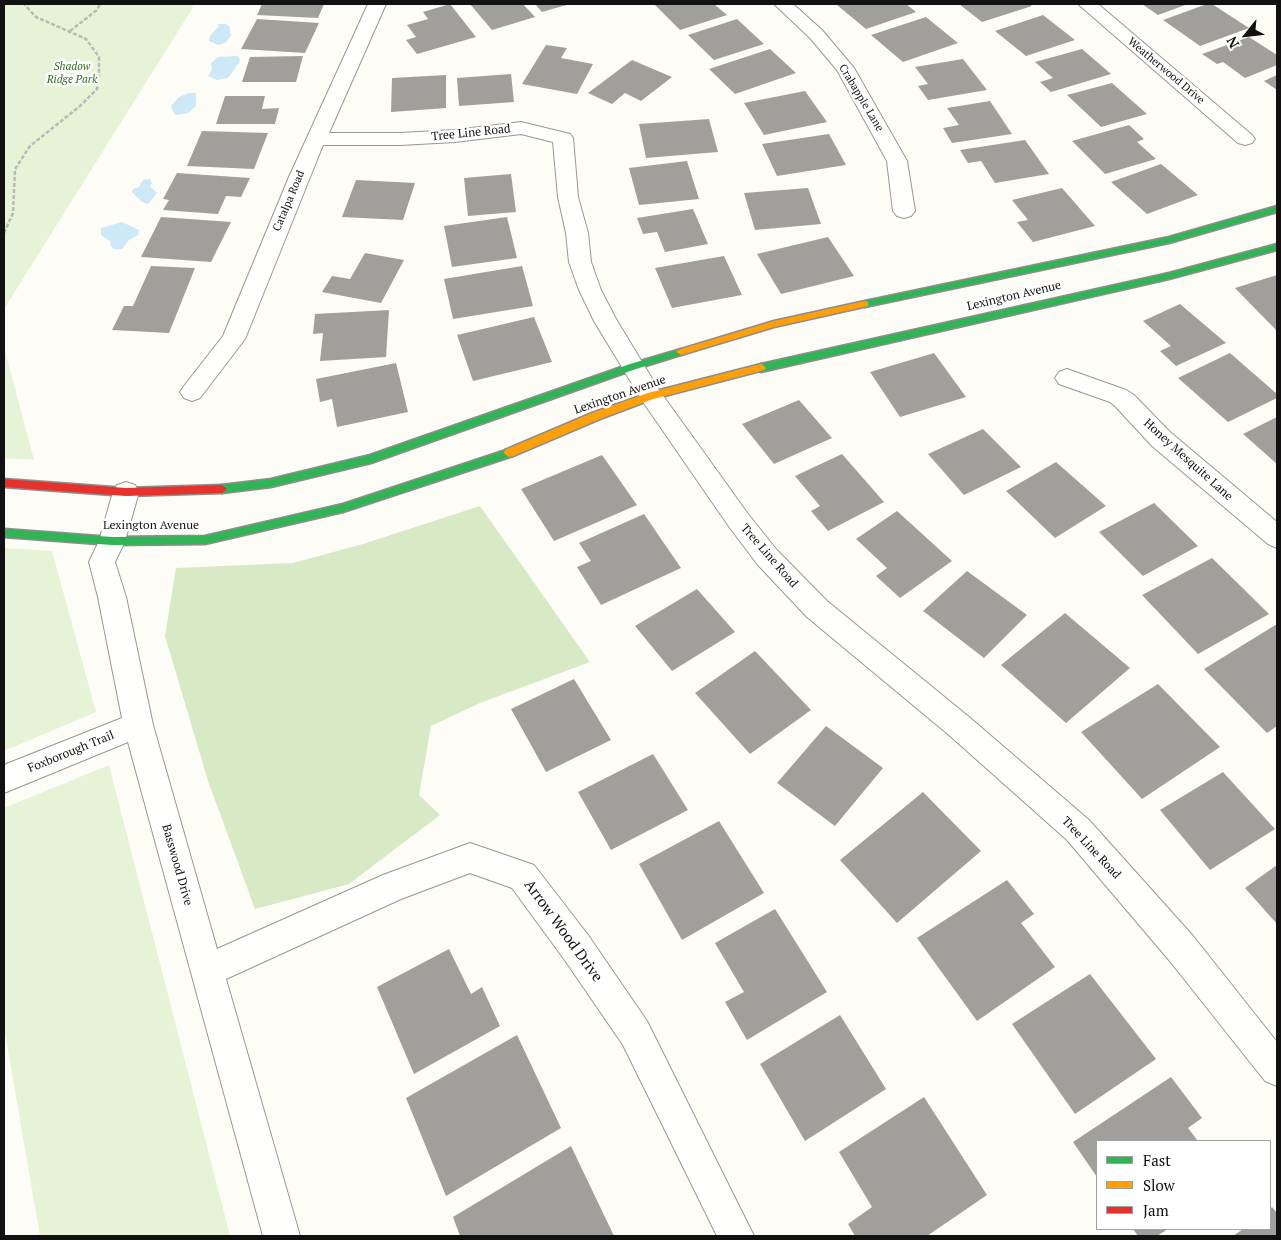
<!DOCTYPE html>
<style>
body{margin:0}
#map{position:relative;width:1281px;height:1240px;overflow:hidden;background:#fdfcf7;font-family:"PT Serif",serif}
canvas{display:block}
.frame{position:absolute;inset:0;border:5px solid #111;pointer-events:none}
.legend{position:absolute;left:1096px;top:1140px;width:175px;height:90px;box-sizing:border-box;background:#fff;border:1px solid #a0a0a0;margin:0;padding:6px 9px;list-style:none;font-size:15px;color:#111}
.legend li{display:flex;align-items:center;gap:10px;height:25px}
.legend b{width:25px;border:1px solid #a0a0a0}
.north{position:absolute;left:1221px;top:10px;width:50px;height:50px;-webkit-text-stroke:4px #fff;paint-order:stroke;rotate:241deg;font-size:14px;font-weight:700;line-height:20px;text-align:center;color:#111}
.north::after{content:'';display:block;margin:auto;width:18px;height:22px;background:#111;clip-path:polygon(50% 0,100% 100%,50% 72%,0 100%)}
</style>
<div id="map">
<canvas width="1281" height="1240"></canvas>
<div class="frame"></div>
<ul class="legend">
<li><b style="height:6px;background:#30b455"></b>Fast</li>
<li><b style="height:6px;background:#ff9f0a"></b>Slow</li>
<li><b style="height:6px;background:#e5322d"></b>Jam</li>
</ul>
<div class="north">N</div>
</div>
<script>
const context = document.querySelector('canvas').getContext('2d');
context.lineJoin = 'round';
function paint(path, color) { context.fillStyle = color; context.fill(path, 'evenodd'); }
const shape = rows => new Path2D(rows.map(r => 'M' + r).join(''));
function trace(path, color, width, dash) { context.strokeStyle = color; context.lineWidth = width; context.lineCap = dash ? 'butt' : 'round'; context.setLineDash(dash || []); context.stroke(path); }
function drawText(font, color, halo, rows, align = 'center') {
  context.font = font + ' "PT Serif",serif'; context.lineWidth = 5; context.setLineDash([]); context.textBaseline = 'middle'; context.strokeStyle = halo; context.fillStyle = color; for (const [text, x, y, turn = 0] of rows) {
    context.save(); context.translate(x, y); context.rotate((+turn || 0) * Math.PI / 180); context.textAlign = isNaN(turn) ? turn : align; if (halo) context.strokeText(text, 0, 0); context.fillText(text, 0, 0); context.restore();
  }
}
paint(shape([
 [4,4,193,4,192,9,4,309],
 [4,347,34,460,4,458],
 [4,548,52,551,96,712,4,751],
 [109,765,230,1236,40,1236,4,1027,4,808]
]), '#e7f3d7');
paint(shape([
 [480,506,590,662,480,703,431,726,419,795,440,815,349,884,255,909,208,781,165,636,176,568,293,563,363,544]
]), '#d8eac5');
paint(shape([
 [217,24,226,24,230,27,230,34,232,35,225,43,218,45,209,41,210,36,219,26],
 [237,56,240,59,239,63,228,78,217,80,208,76,212,69,211,63,218,57],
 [189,93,196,93,196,106,188,113,175,115,171,106,179,97],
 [150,179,152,183,150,186,157,193,148,204,142,202,132,192,133,189,139,187,143,180],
 [122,222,139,230,138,235,129,240,122,249,114,249,110,245,111,242,101,235,101,228]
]), '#cde8f7');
paint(shape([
 [262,4,324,4,318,18,257,15],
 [450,4,476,37,417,54,406,40,416,37,407,25,428,19,423,12],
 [470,4,523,4,535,17,492,30],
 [535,4,570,4,542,12],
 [657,4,714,4,727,15,680,30,655,5],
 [840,4,906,4,916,12,866,29,837,5],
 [959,4,1029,4,1032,6,982,22],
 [1142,4,1188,4,1158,15],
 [1207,4,1212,4,1249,28,1200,46,1163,20],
 [1043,15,1075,40,1026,56,995,31],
 [926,17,958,43,903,62,871,35],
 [257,19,319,23,305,53,241,49],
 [737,19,764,44,714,60,688,35],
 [1249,37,1277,55,1277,65,1245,78,1223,62,1217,64,1202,54],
 [546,45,567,48,561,58,593,64,577,94,522,84],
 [770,49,796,73,735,94,709,69],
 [1082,49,1111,74,1051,92,1040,82,1053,78,1035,62],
 [303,56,296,82,242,82,250,57],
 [963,59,987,90,928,100,918,86,928,84,915,67],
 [632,60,672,77,641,101,625,93,612,104,588,93],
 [511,74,514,102,459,106,457,78],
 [446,75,446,108,391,112,392,78],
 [1277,75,1277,90,1264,81],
 [1112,83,1147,114,1101,127,1067,95],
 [805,91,827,122,764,135,744,103],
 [225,96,265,96,262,109,279,108,275,124,216,124],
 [990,101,1012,134,952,143,943,128,959,125,947,108],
 [709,119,718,152,646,158,639,124],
 [1129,125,1144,139,1137,142,1156,159,1105,174,1072,141],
 [202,131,268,133,254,169,187,166],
 [829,134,846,165,777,176,762,144],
 [1025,140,1049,174,995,183,981,161,968,163,960,150],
 [687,161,699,199,639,205,629,168],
 [1161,164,1198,195,1147,214,1111,182],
 [177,173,250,178,241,197,226,196,218,214,163,210,169,200,163,199],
 [511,174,516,212,468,216,464,178],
 [356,180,415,183,403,220,342,217],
 [808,188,821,224,755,230,744,193],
 [1062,188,1095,226,1033,242,1017,222,1028,220,1012,200],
 [693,209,708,244,665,252,657,232,643,234,637,218],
 [161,217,231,222,211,262,141,257],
 [507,217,517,258,452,267,444,226],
 [828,237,854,276,781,294,757,254],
 [365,253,404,260,381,303,322,292,332,276,350,279],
 [724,256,742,295,672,308,655,268],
 [151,266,195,268,169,333,112,330,124,306,133,306],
 [522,266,533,306,453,319,444,279],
 [1277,275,1277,329,1276,330,1235,288],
 [1180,304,1226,343,1176,366,1160,351,1171,346,1143,321],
 [389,310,386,357,320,361,323,333,313,334,315,314],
 [534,317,552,362,473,381,457,335],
 [934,353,966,397,900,417,870,372],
 [1230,353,1277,394,1277,398,1228,422,1178,378],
 [396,363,408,412,337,427,332,399,320,402,316,379],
 [799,400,832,438,774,464,742,424],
 [1277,417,1277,464,1243,434],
 [983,429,1021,467,964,495,928,454],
 [842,454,884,502,828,531,811,511,820,506,795,476],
 [602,455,637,505,554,541,521,489],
 [1056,462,1106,506,1055,538,1006,491],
 [1154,503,1198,546,1143,576,1099,532],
 [897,511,952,561,900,598,876,576,887,568,856,539],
 [644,514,681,568,601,605,577,567,591,561,579,543],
 [1212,558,1269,614,1198,654,1142,595],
 [967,571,1027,615,984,658,923,611],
 [697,589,735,632,672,671,635,626],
 [1065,613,1130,668,1066,723,1001,665],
 [1277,624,1277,726,1267,733,1204,669],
 [755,651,811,710,750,754,695,693],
 [574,679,611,740,546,772,511,709],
 [1158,684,1220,747,1142,799,1081,732],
 [826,726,883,768,835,826,777,783],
 [653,754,688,810,611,850,578,792],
 [1223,772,1275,829,1210,870,1160,810],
 [923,792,981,851,897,923,840,860],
 [719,821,764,893,682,940,639,864],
 [1277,865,1277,924,1245,888],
 [1007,880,1034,914,1021,923,1055,967,977,1021,917,938],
 [775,909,827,992,747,1040,725,1002,744,992,715,943],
 [449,949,471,994,482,987,500,1026,414,1074,377,987],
 [1090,974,1156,1059,1075,1114,1012,1024],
 [840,1015,886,1089,805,1141,760,1064],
 [517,1035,561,1128,446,1196,406,1098],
 [1171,1077,1202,1118,1188,1128,1198,1141,1097,1141,1097,1177,1073,1142],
 [924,1097,987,1195,927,1236,855,1236,848,1224,872,1207,839,1152],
 [571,1146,614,1236,460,1236,453,1217],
 [1272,1207,1277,1213,1277,1236,1233,1236,1243,1229,1270,1229,1270,1209],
 [1133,1229,1168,1229,1157,1236,1138,1236]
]), '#a19f9c');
const street = shape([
 [368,4,386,4,329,133,400,133,455,130,521,122,570,134,573,138,578,197,588,233,591,262,601,290,616,319,659,390,748,514,776,549,827,601,969,717,1089,820,1193,936,1277,1042,1277,1086,1265,1081,1169,960,1067,840,949,735,807,617,758,565,730,528,643,402,594,321,579,290,569,262,566,233,558,197,553,142,521,134,455,142,400,145,323,145,245,339,200,398,192,401,184,398,180,392,184,386,223,336,289,177,368,4],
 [774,4,793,4,822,30,854,68,907,161,915,211,911,216,904,218,897,216,893,211,887,161,837,70,810,38,774,4],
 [1078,4,1098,4,1252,135,1255,139,1252,143,1245,145,1238,143,1078,4],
 [1067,369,1126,390,1134,395,1170,432,1277,522,1277,548,1268,544,1152,446,1116,407,1110,402,1059,384,1055,378,1059,372,1067,369],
 [126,482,135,485,139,492,125,541,115,562,126,597,153,725,217,949,383,875,470,843,534,865,588,935,647,1021,754,1236,717,1236,623,1045,564,959,512,888,470,873,401,899,226,979,300,1236,263,1236,128,742,4,793,4,765,122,718,98,597,89,562,99,541,113,492,117,485,126,482]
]);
const fast = shape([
 [1277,206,1277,212,1169,243,865,307,860,304,865,301,1169,237,1277,206],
 [1277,244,1277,250,1169,279,761,372,756,368,761,364,1169,273,1277,244],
 [681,349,684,350,684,354,636,369,371,463,271,487,222,493,217,489,222,485,271,479,370,455,630,364,681,349],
 [509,449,514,453,513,456,343,512,205,544,112,545,4,537,4,529,112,537,205,536,343,504,509,449]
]);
const slow = shape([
 [865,301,868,302,868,306,774,327,681,355,676,352,678,350,774,321,865,301],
 [761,364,764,366,766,368,764,370,653,399,600,419,513,456,509,457,504,453,505,450,592,413,648,393,761,364]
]);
const jam = shape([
 [4,479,126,488,222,485,227,489,222,493,126,496,4,487,4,479]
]);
trace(street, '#979795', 2);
trace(fast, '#8e8d8b', 3);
trace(slow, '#8e8d8b', 3);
trace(jam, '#8e8d8b', 3);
trace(shape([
 [70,31,97,10,100,4],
 [4,233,13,213,15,169,30,146,80,106,97,89,99,76,99,57,86,39,36,17,24,4]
]), '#b9b9b8', 2.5, [4, 2]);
paint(street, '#fffffe');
paint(fast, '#30b455');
paint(slow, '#ff9f0a');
paint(jam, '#e5322d');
drawText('italic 11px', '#2f6b1f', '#fff', [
 ["Shadow",72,67],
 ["Ridge Park",72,80]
]);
drawText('11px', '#111', '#fff', [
 ["Weatherwood Drive",1166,71,40],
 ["Crabapple Lane",861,98,59],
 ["Catalpa Road",289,201,-67]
]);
drawText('12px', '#111', '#fff', [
 ["Tree Line Road",471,133,-6],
 ["Lexington Avenue",1014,296,-13],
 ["Lexington Avenue",620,395,-19],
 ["Honey Mesquite Lane",1188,460,42],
 ["Lexington Avenue",151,526],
 ["Tree Line Road",769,556,49],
 ["Foxborough Trail",71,752,-22],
 ["Tree Line Road",1091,848,47],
 ["Basswood Drive",177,865,74]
]);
drawText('15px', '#111', '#fff', [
 ["Arrow Wood Drive",563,931,54]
]);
</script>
